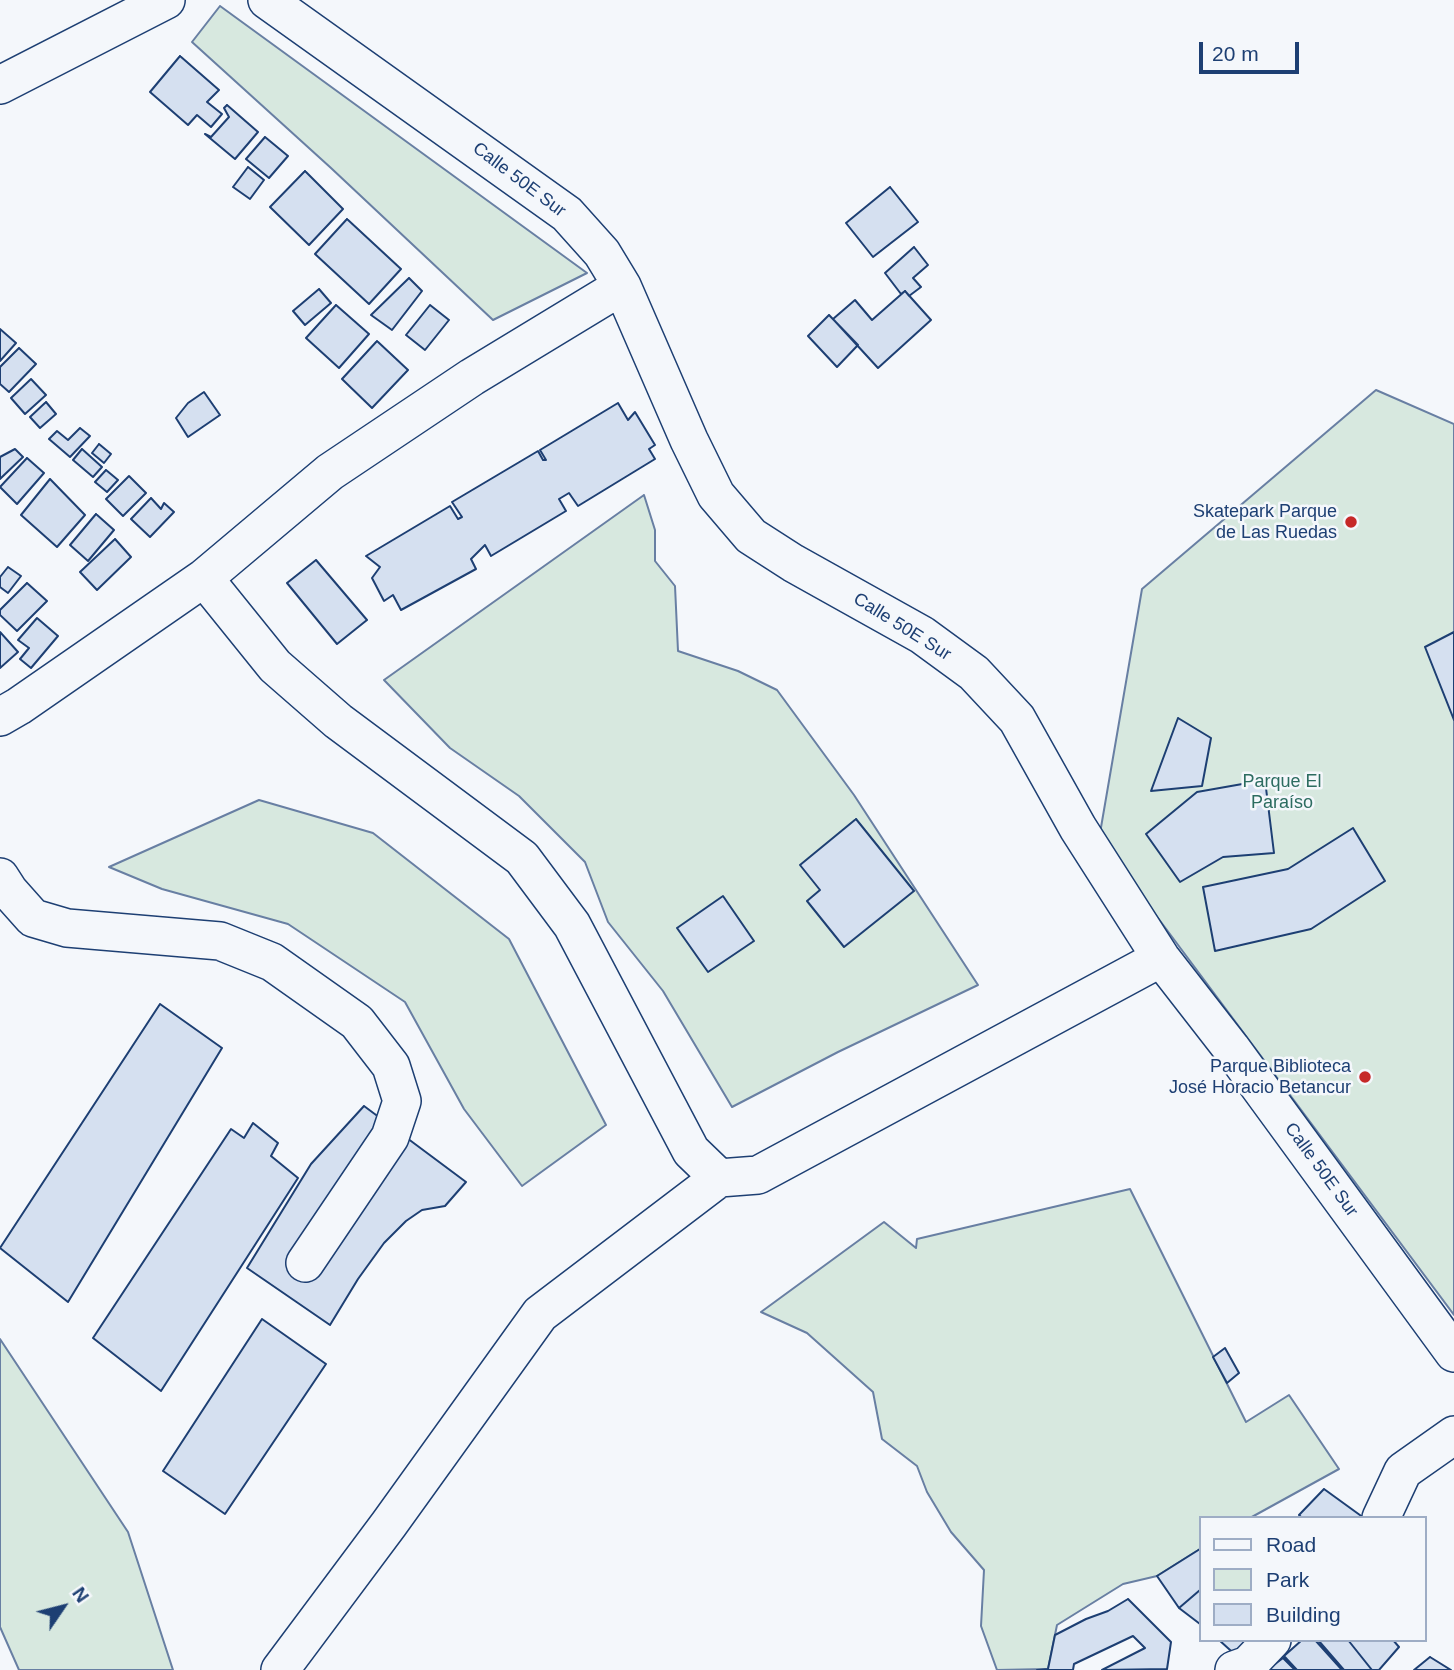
<!DOCTYPE html>
<meta charset="utf-8">
<style>
body{margin:0}
#map{position:relative;width:1454px;height:1670px;overflow:hidden;background:#f4f7fb;font-family:Arial,sans-serif}
canvas{display:block}
.legend{position:absolute;left:1199px;top:1516px;width:228px;height:126px;box-sizing:border-box;background:#f4f7fb;border:2px solid #9eadc5;margin:0;padding:9px 12px;list-style:none;font-size:21px;color:#1d3f73}
.legend li{display:flex;align-items:center;gap:14px;height:35px}
.legend b{width:35px;border:2px solid #9eadc5}
.north{position:absolute;left:28px;top:1572px;width:70px;height:70px;-webkit-text-stroke:5px #f4f7fb;paint-order:stroke;rotate:55deg;font-size:19px;font-weight:700;line-height:28px;text-align:center;color:#1d3f73}
.north::after{content:'';display:block;margin:auto;width:24px;height:32px;background:#1d3f73;clip-path:polygon(50% 0,100% 100%,50% 72%,0 100%)}
.scale{position:absolute;left:1199px;top:42px;width:100px;height:32px;box-sizing:border-box;border:4px solid #1d3f73;border-top:0;padding-left:9px;font-size:21px;line-height:24px;white-space:nowrap;color:#1d3f73;-webkit-text-stroke:5px #f4f7fb;paint-order:stroke}
</style>
<div id="map">
<canvas width="1454" height="1670"></canvas>
<ul class="legend">
<li><b style="height:9px;background:#f4f7fb"></b>Road</li>
<li><b style="height:19px;background:#d7e8df"></b>Park</li>
<li><b style="height:19px;background:#d5e0f0"></b>Building</li>
</ul>
<div class="north">N</div>
<div class="scale">20 m</div>
</div>
<script>
const context = document.querySelector('canvas').getContext('2d');
context.lineJoin = 'round';
function paint(path, color) { context.fillStyle = color; context.fill(path, 'evenodd'); }
const shape = rows => new Path2D(rows.map(r => 'M' + r).join(''));
function trace(path, color, width, dash) { context.strokeStyle = color; context.lineWidth = width; context.lineCap = dash ? 'butt' : 'round'; context.setLineDash(dash || []); context.stroke(path); }
function drawText(font, color, halo, rows, align = 'center') {
  context.font = font + ' Arial,sans-serif'; context.lineWidth = 5; context.setLineDash([]); context.textBaseline = 'middle'; context.strokeStyle = halo; context.fillStyle = color; for (const [text, x, y, turn = 0] of rows) {
    context.save(); context.translate(x, y); context.rotate((+turn || 0) * Math.PI / 180); context.textAlign = isNaN(turn) ? turn : align; if (halo) context.strokeText(text, 0, 0); context.fillText(text, 0, 0); context.restore();
  }
}
const green = shape([
 [220,6,587,273,493,320,331,168,192,42,220,6],
 [1376,390,1454,424,1454,1315,1099,839,1142,589,1376,390],
 [644,495,655,530,655,561,675,586,678,651,738,671,777,690,854,795,978,985,838,1052,732,1107,663,991,608,922,585,862,519,796,450,748,384,680,644,495],
 [259,800,373,833,509,939,606,1125,522,1186,464,1109,405,1002,288,924,162,889,109,867,259,800],
 [1130,1189,1246,1422,1289,1395,1339,1469,1250,1518,1200,1518,1200,1549,1157,1576,1123,1584,1057,1625,1048,1669,997,1670,981,1626,984,1570,951,1532,927,1492,917,1466,882,1439,873,1392,807,1333,761,1312,884,1222,916,1248,917,1239,1130,1189],
 [0,1339,128,1532,173,1670,19,1670,0,1627,0,1339]
]);
paint(green, '#d7e8df');
trace(green, '#687fa3', 2);
const building = shape([
 [180,56,219,90,207,102,222,114,211,127,197,115,188,125,150,92,180,56],
 [227,105,258,132,235,159,205,134,211,137,229,117,224,108,227,105],
 [265,137,288,156,269,178,246,159,265,137],
 [248,167,264,180,250,199,233,187,248,167],
 [305,171,343,209,309,245,270,207,305,171],
 [890,187,918,222,873,257,846,223,890,187],
 [347,219,401,269,369,304,315,254,347,219],
 [914,247,928,265,913,278,921,287,909,296,905,291,901,294,885,273,914,247],
 [409,278,422,291,392,330,371,315,409,278],
 [319,289,331,303,305,325,293,311,319,289],
 [905,291,931,320,878,368,833,319,855,300,872,320,905,291],
 [336,305,369,334,339,368,306,338,336,305],
 [430,305,449,320,425,350,406,335,430,305],
 [829,315,858,345,837,367,808,336,829,315],
 [0,329,16,343,0,361,0,329],
 [377,341,408,370,372,408,342,379,377,341],
 [19,348,36,364,9,392,0,384,0,367,19,348],
 [31,379,46,395,25,414,11,398,31,379],
 [204,392,220,415,188,437,176,418,188,403,204,392],
 [46,402,56,414,40,428,30,417,46,402],
 [618,403,628,420,635,412,655,445,649,449,655,459,578,506,569,493,559,499,566,511,491,556,485,545,471,559,476,569,401,610,393,595,384,601,372,578,380,567,366,556,450,506,458,519,462,517,452,502,538,451,543,460,546,460,540,450,618,403],
 [80,428,90,436,70,457,49,439,57,431,68,440,80,428],
 [99,444,111,454,104,463,92,453,99,444],
 [15,449,23,457,0,479,0,457,15,449],
 [82,449,102,467,93,477,73,460,82,449],
 [27,458,44,473,17,504,0,487,27,458],
 [106,470,118,480,107,492,95,482,106,470],
 [129,476,146,493,123,516,106,499,129,476],
 [50,479,85,515,57,547,21,515,50,479],
 [151,498,161,509,164,503,174,512,150,537,131,519,151,498],
 [96,514,114,530,88,561,70,545,96,514],
 [115,539,131,557,97,590,80,572,115,539],
 [316,560,367,620,337,644,287,583,316,560],
 [8,567,21,576,8,593,0,587,0,577,8,567],
 [27,583,47,601,17,631,0,615,0,610,27,583],
 [37,618,58,636,31,668,20,659,29,648,18,640,37,618],
 [0,632,18,652,0,668,0,632],
 [1454,632,1454,720,1425,647,1454,632],
 [1178,718,1211,738,1202,786,1151,791,1178,718],
 [1265,780,1274,853,1223,857,1180,882,1146,834,1197,792,1265,780],
 [856,819,914,891,844,947,807,901,820,890,800,865,856,819],
 [1353,828,1385,881,1311,929,1215,951,1203,887,1288,869,1353,828],
 [723,896,754,941,708,972,677,928,723,896],
 [160,1004,222,1048,68,1302,0,1248,160,1004],
 [364,1106,466,1182,445,1206,422,1210,406,1221,384,1243,358,1279,330,1325,247,1268,311,1164,364,1106],
 [253,1123,278,1143,271,1156,298,1178,161,1391,93,1338,231,1129,244,1138,253,1123],
 [262,1319,326,1364,225,1514,163,1471,262,1319],
 [1225,1348,1239,1373,1227,1383,1213,1357,1225,1348],
 [1324,1489,1364,1518,1302,1518,1299,1515,1324,1489],
 [1200,1549,1200,1590,1179,1608,1157,1576,1200,1549],
 [1200,1590,1200,1624,1179,1608,1200,1590],
 [1128,1599,1171,1642,1167,1669,1102,1670,1145,1648,1133,1636,1074,1664,1073,1670,1037,1670,1048,1669,1055,1635,1086,1619,1108,1611,1128,1599],
 [1219,1640,1258,1640,1240,1659,1219,1640],
 [1302,1640,1315,1640,1342,1670,1297,1670,1284,1656,1302,1640],
 [1318,1640,1348,1640,1372,1670,1344,1670,1318,1640],
 [1348,1640,1393,1640,1399,1647,1379,1670,1372,1670,1348,1640],
 [1430,1657,1451,1670,1414,1670,1430,1657],
 [1283,1658,1295,1670,1267,1670,1283,1658]
]);
paint(building, '#d5e0f0');
trace(building, '#1d3f73', 2);
const minor = shape([
 [267,0,567,214,602,253,622,286,689,440,716,495,751,536,793,563,922,635,974,673,1017,719,1078,828,1161,958,1231,1048,1454,1353],
 [0,85,166,0],
 [204,578,275,666,338,721,522,858,572,925,691,1151,719,1178,758,1175,1161,958],
 [0,717,19,706,204,578,330,472,472,377,622,286],
 [0,877,9,891,33,918,67,928,220,941,272,962,357,1022,391,1066,402,1101,390,1137,305,1263],
 [1381,1518,1403,1471,1454,1435],
 [280,1670,389,1524,540,1314,719,1178],
 [1234,1670,1248,1665,1272,1640]
]);
trace(minor, '#1d3f73', 40);
trace(minor, '#f4f7fb', 37);
for (const [x, y, r, color] of [
 [1351,522,7,"#c62828"],
 [1365,1077,7,"#c62828"]
]) { const dot = new Path2D(); dot.arc(x, y, r, 0, 2 * Math.PI); context.fillStyle = color; context.fill(dot); trace(dot, '#f4f7fb', 2.5); }
drawText('18px', '#1d3f73', '#f4f7fb', [
 ["Calle 50E Sur",519,180,37],
 ["Calle 50E Sur",902,627,32],
 ["Calle 50E Sur",1321,1170,54]
]);
drawText('18px', '#1d3f73', '#f4f7fb', [
 ["Skatepark Parque",1337,512],
 ["de Las Ruedas",1337,533],
 ["Parque Biblioteca",1351,1067],
 ["José Horacio Betancur",1351,1088]
], 'right');
drawText('18px', '#2c6c60', '#f4f7fb', [
 ["Parque El",1282,782],
 ["Paraíso",1282,803]
]);
</script>
